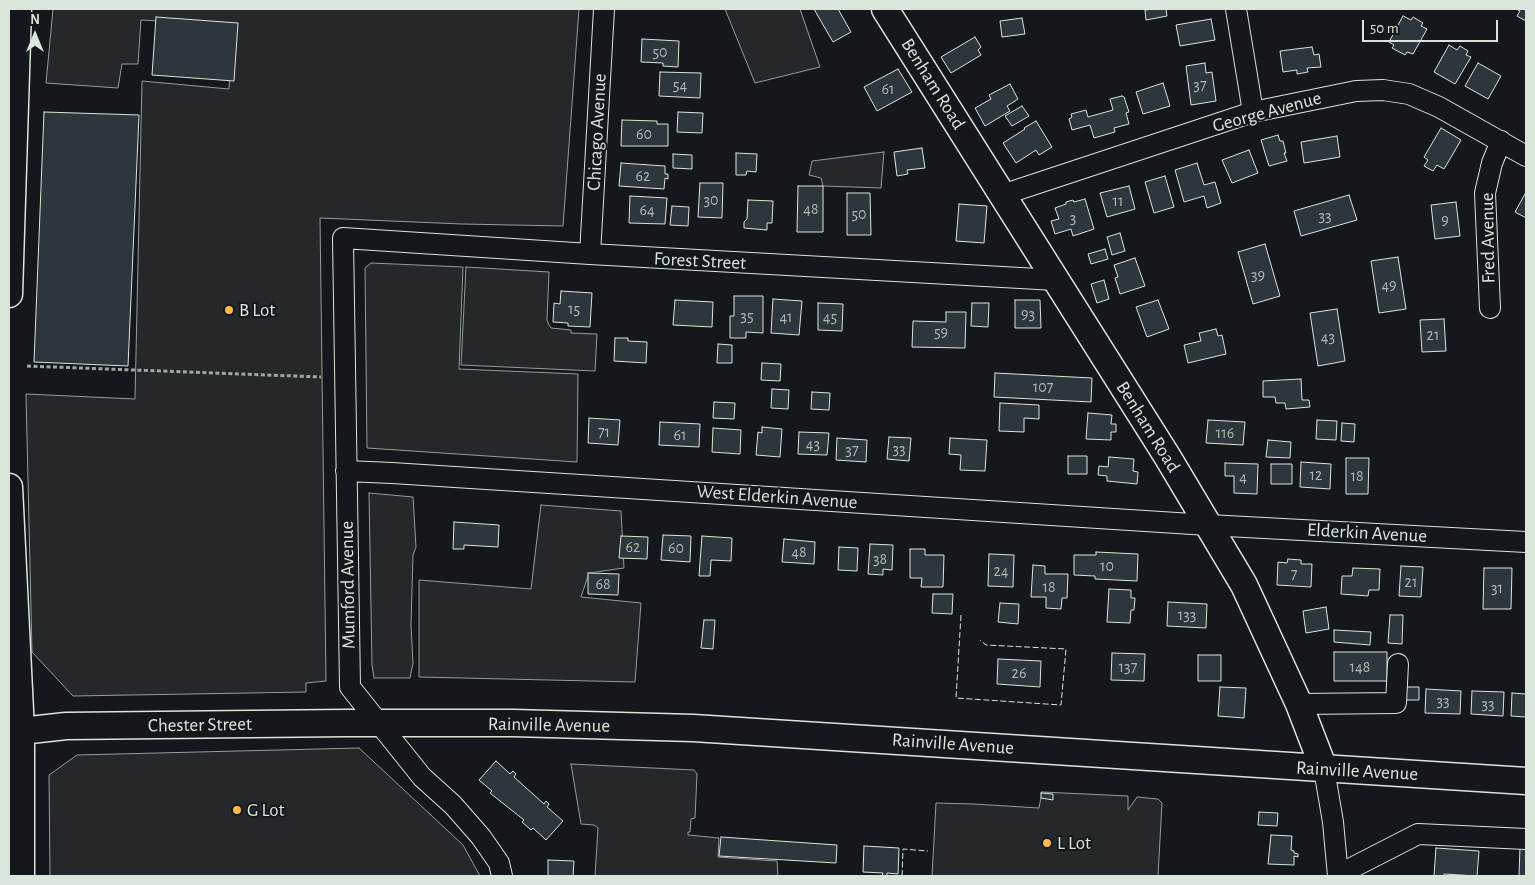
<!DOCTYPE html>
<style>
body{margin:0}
#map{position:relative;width:1535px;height:885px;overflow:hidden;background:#14181c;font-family:"Alegreya Sans",sans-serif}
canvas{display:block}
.frame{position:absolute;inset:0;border:10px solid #d8e6dc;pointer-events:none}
.north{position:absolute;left:10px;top:10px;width:50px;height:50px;-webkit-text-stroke:4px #14181c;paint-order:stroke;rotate:0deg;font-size:14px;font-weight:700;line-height:20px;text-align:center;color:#d8e6dc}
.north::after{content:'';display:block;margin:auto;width:18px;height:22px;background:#d8e6dc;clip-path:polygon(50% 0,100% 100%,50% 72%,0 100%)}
.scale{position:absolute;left:1362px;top:20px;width:136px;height:22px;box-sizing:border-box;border:2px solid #d8e6dc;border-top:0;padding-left:6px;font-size:15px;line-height:18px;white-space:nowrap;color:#d8e6dc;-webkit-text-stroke:4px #14181c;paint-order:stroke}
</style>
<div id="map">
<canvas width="1535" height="885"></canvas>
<div class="frame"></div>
<div class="north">N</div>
<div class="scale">50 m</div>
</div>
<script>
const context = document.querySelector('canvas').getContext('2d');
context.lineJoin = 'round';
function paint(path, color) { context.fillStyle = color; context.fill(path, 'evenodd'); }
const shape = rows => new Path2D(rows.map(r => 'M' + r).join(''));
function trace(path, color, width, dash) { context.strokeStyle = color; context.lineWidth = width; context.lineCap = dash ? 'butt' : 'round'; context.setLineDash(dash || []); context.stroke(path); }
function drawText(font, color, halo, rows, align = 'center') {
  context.font = font + ' "Alegreya Sans",sans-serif'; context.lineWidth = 4; context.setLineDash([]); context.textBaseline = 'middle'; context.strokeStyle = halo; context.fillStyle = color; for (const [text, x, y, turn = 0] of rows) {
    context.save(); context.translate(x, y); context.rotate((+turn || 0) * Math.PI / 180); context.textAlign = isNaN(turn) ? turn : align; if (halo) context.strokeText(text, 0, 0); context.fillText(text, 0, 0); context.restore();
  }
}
const parking = shape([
 [53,9,579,9,563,226,462,224,320,218,326,681,306,683,306,692,73,696,32,652,26,394,135,399,142,81,229,89,232,25,141,20,138,64,122,64,118,88,46,83,53,9],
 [725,9,800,9,820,67,755,83,725,9],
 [884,152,881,188,823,186,821,178,809,175,812,161,884,152],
 [371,263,463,267,459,369,578,374,577,462,367,448,365,268,371,263],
 [466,267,549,272,547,320,549,325,551,328,571,330,571,333,597,334,595,371,461,365,466,267],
 [369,493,413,497,416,547,413,555,411,625,413,663,410,678,374,678,372,665,369,493],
 [541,505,621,511,624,568,589,573,581,597,641,603,635,682,419,677,419,580,531,589,541,505],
 [359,748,463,845,480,876,50,876,49,775,77,755,359,748],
 [571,764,694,770,697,774,695,818,691,819,690,832,688,832,688,835,719,838,718,857,777,861,778,876,595,876,598,828,594,825,581,824,571,764],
 [1042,792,1128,796,1128,810,1137,797,1158,799,1162,803,1158,876,932,876,936,803,974,804,1039,808,1042,792]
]);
paint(parking, '#24282b');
trace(parking, '#939e99', 1);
const building = shape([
 [814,9,838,9,851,32,833,42,814,9],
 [1154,9,1166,9,1167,16,1146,20,1145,10,1154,9],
 [1516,9,1526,9,1526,21,1517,16,1520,11,1516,9],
 [1403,16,1411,20,1413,17,1423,23,1421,26,1427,29,1413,54,1407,52,1405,55,1392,48,1394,45,1389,42,1403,16],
 [156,17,238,23,234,81,152,75,156,17],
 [1022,18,1025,34,1002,37,1000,21,1022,18],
 [1211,19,1215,40,1180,46,1176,25,1211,19],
 [975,37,981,47,978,50,981,55,951,73,941,57,975,37],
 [642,39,679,41,678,67,663,66,663,63,641,62,642,39],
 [1449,45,1457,50,1460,46,1468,51,1466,55,1471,57,1455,84,1434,72,1449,45],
 [1312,47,1314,55,1319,54,1321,67,1307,68,1308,72,1297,74,1297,70,1283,72,1280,51,1312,47],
 [1205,63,1206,73,1212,72,1216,101,1191,105,1186,66,1205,63],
 [1478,63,1501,76,1488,99,1465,86,1478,63],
 [898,69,912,92,877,111,864,87,898,69],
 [660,72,701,73,700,98,659,96,660,72],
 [1163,83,1170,106,1143,114,1136,92,1163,83],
 [1010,84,1018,99,1007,106,1010,111,985,126,975,108,991,99,989,95,1010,84],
 [1122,96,1124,97,1129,112,1126,113,1129,124,1114,128,1115,132,1094,138,1090,125,1072,130,1069,119,1072,117,1071,114,1086,110,1088,117,1113,110,1110,99,1122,96],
 [1022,106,1029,116,1012,126,1005,116,1022,106],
 [44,112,139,115,128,366,34,362,44,112],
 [678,112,703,113,702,133,677,132,678,112],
 [622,120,657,121,657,124,668,124,668,146,621,146,622,120],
 [1036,121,1052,147,1039,155,1036,150,1016,163,1003,143,1025,129,1024,128,1036,121],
 [1441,128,1461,140,1444,169,1437,165,1433,171,1424,166,1428,160,1424,157,1441,128],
 [1278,135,1280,141,1283,141,1286,153,1284,153,1287,161,1269,166,1261,140,1278,135],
 [1337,136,1340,157,1304,163,1301,142,1337,136],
 [922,148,925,168,907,170,908,174,897,176,894,152,922,148],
 [1249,150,1258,173,1232,183,1222,160,1249,150],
 [736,153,757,154,756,172,747,171,746,175,736,175,736,153],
 [673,154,692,155,692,169,673,168,673,154],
 [621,163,665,166,665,174,668,174,668,179,665,178,664,189,619,186,621,163],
 [1197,163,1204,185,1215,182,1221,203,1207,208,1204,196,1184,202,1175,170,1197,163],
 [1165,176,1174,207,1154,213,1145,182,1165,176],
 [700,183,723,183,722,218,698,217,700,183],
 [798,186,823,186,823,232,797,232,798,186],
 [1129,186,1135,209,1107,217,1100,193,1129,186],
 [1526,192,1526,218,1515,212,1526,192],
 [847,193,870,193,871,235,847,235,847,193],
 [1349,195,1357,220,1301,236,1294,211,1349,195],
 [630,196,667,198,665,224,629,223,630,196],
 [1085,199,1094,229,1073,236,1071,229,1055,234,1051,221,1059,219,1055,208,1066,204,1066,202,1073,200,1074,202,1085,199],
 [748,200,773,201,772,223,767,223,767,230,744,228,744,222,747,219,748,200],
 [1456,202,1460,236,1435,239,1431,205,1456,202],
 [959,204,987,206,984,243,956,241,959,204],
 [672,206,689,207,688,226,670,225,672,206],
 [1120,233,1125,251,1112,255,1107,237,1120,233],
 [1265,244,1280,296,1253,304,1238,252,1265,244],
 [1105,249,1108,259,1091,264,1088,254,1105,249],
 [1398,257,1406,309,1379,313,1371,261,1398,257],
 [1135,258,1145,286,1120,294,1115,278,1118,277,1114,265,1135,258],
 [1104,280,1109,299,1097,303,1091,284,1104,280],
 [561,291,592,293,590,327,568,326,568,323,553,322,554,303,560,304,561,291],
 [734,296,763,296,763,333,746,332,746,338,730,338,730,316,734,316,734,296],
 [773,299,802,301,799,335,771,333,773,299],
 [675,300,713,302,712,327,673,325,675,300],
 [1015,300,1040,300,1041,328,1015,328,1015,300],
 [1158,300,1169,329,1147,337,1136,307,1158,300],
 [818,303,843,304,842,331,818,330,818,303],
 [972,303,989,303,988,327,971,326,972,303],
 [1337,309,1345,361,1318,366,1310,313,1337,309],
 [946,312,966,312,965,348,912,347,913,321,946,322,946,312],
 [1444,319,1446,351,1422,352,1420,320,1444,319],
 [1216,329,1218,336,1222,335,1226,354,1188,363,1184,345,1201,341,1199,333,1216,329],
 [615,338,628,338,628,341,647,342,646,363,614,361,615,338],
 [718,344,732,345,732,363,717,363,718,344],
 [762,363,781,364,780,381,761,380,762,363],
 [995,373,1092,378,1091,402,994,397,995,373],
 [1301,379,1302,400,1309,400,1310,407,1286,409,1285,403,1276,403,1275,397,1263,397,1263,381,1301,379],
 [772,389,789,390,788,409,771,408,772,389],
 [812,392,830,393,829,410,811,409,812,392],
 [714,402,735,403,734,419,713,418,714,402],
 [1000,403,1039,405,1039,419,1024,418,1024,432,999,431,1000,403],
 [1088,413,1112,415,1111,424,1116,424,1116,432,1111,432,1111,440,1086,439,1088,413],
 [589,418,620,420,618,445,588,443,589,418],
 [1208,420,1245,422,1243,445,1206,443,1208,420],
 [1317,420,1337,421,1336,440,1316,439,1317,420],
 [660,422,700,424,699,447,659,445,660,422],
 [1342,423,1355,424,1354,442,1341,441,1342,423],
 [762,427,782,429,780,457,756,455,758,432,762,433,762,427],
 [713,428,741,430,740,454,712,452,713,428],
 [799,432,829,433,827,455,798,454,799,432],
 [889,437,911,438,909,461,887,459,889,437],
 [837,438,867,440,866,462,836,460,837,438],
 [950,438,987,440,985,471,960,470,961,455,949,454,950,438],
 [1268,440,1291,442,1290,458,1266,457,1268,440],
 [1068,456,1087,456,1087,474,1068,474,1068,456],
 [1109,457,1134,459,1133,471,1138,472,1137,484,1107,481,1107,476,1098,475,1099,466,1108,467,1109,457],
 [1346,458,1369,458,1368,494,1346,494,1346,458],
 [1301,462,1331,464,1330,489,1300,487,1301,462],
 [1225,463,1258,464,1257,494,1234,493,1234,476,1225,476,1225,463],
 [1271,464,1292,464,1292,484,1271,484,1271,464],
 [454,522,499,525,498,547,464,545,464,549,453,549,454,522],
 [663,535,691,536,690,562,661,560,663,535],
 [621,536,648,537,647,559,619,558,621,536],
 [702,536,732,538,731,561,711,560,710,576,699,576,702,536],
 [784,539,815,542,814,564,782,562,784,539],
 [870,544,893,545,892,570,883,569,883,575,868,574,870,544],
 [839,547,858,548,857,571,838,570,839,547],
 [910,549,925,549,925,555,944,555,943,587,921,587,922,578,910,578,910,549],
 [1096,552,1138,554,1137,581,1095,579,1095,576,1074,575,1074,555,1096,555,1096,552],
 [989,554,1014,555,1013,587,988,586,989,554],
 [1288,559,1301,560,1301,564,1312,564,1311,587,1277,585,1278,562,1287,563,1288,559],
 [1033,565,1045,566,1045,574,1068,574,1067,598,1062,598,1061,609,1046,608,1046,597,1031,597,1033,565],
 [1401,566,1423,567,1421,597,1399,596,1401,566],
 [1353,568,1380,569,1379,590,1369,590,1368,596,1341,594,1342,576,1352,576,1353,568],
 [1484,568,1512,568,1511,609,1483,609,1484,568],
 [588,573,619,574,618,595,588,594,588,573],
 [1109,589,1131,590,1131,598,1135,598,1134,610,1131,610,1130,623,1107,622,1109,589],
 [933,594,953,594,952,614,932,613,933,594],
 [1168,602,1207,604,1206,628,1167,626,1168,602],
 [1000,603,1019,604,1018,624,998,622,1000,603],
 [1326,607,1329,629,1306,633,1303,611,1326,607],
 [1390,615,1403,615,1402,644,1388,643,1390,615],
 [704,620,715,620,713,649,701,648,704,620],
 [1334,630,1371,632,1370,645,1334,642,1334,630],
 [1334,652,1387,652,1387,681,1334,681,1334,652],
 [1112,653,1145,654,1144,681,1111,680,1112,653],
 [1198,655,1221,655,1221,681,1198,681,1198,655],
 [998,659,1041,661,1040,687,997,684,998,659],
 [1220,687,1246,688,1244,718,1218,716,1220,687],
 [1406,687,1419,687,1419,700,1406,700,1406,687],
 [1426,689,1461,691,1460,714,1425,713,1426,689],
 [1472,691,1504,692,1503,716,1471,714,1472,691],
 [1512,693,1526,694,1526,717,1511,716,1512,693],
 [496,761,510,774,513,771,516,774,514,777,544,804,546,801,549,804,547,807,563,821,546,840,533,828,531,830,522,822,524,820,490,793,492,791,479,780,496,761],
 [1041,793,1053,794,1053,800,1041,798,1041,793],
 [1259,812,1278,813,1277,826,1258,825,1259,812],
 [1271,835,1292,836,1291,850,1294,851,1294,853,1298,854,1298,857,1294,856,1294,865,1268,864,1271,835],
 [721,837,837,845,836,863,719,856,721,837],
 [864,846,899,848,898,874,887,873,887,876,882,876,883,873,863,872,864,846],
 [1520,847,1526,847,1526,876,1519,876,1520,847],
 [1436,848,1479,851,1477,876,1444,874,1444,876,1434,876,1436,848],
 [548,860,574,861,573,876,548,876,548,860]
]);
paint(building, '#2c363c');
trace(building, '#d8e6dc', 1);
const minor = shape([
 [1236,9,1253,112],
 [1002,195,1253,112,1356,91,1383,90,1409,94,1439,107,1526,156],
 [590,254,604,9],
 [1490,308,1485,193,1492,163,1501,141],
 [346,471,392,473,1208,525,1526,542],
 [1299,704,1396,703,1398,664],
 [1324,769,1333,822,1338,876],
 [1338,875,1418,834,1526,839],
 [502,876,499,863,481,837,453,805,422,777,350,687,343,238,590,254,1056,280]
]);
const major = shape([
 [885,9,1167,456,1244,585,1299,704,1324,769],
 [9,294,18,9],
 [9,487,21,731,21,876],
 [21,731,66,726,346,723,513,723,693,728,1526,781]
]);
trace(minor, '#d8e6dc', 22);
trace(major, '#d8e6dc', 29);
trace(shape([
 [27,366,321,377]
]), '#9da8a2', 3, [4, 2.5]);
trace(minor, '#14181c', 20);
trace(major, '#14181c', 26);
trace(shape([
 [961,615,956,698,1061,705,1066,649,986,645,980,640],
 [902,876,903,849,928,851]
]), '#d8e6dc', 1, [6, 2.5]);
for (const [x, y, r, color] of [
 [229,310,5,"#ffb74d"],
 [237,810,5,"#ffb74d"],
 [1047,843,5,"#ffb74d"]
]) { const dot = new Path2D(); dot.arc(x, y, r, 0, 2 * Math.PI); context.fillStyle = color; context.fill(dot); trace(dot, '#14181c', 2); }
drawText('16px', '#adbab4', null, [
 ["50",660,52],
 ["54",680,85],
 ["37",1200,85],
 ["61",888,89],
 ["60",644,134],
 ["62",643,176],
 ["30",711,200],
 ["11",1118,201],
 ["48",811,209],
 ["64",647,210],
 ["50",859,214],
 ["33",1325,216],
 ["3",1073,218],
 ["9",1445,220],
 ["39",1258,275],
 ["49",1389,285],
 ["15",574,309],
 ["93",1028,314],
 ["35",747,316],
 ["41",786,317],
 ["45",830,317],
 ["59",941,332],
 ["21",1433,335],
 ["43",1328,337],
 ["107",1043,387],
 ["71",604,432],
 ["116",1225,433],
 ["61",680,435],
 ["43",813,444],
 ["33",899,449],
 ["37",852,450],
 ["12",1316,475],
 ["18",1357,476],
 ["4",1243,477],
 ["62",633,547],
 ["60",676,548],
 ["48",799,552],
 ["38",880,559],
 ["10",1107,566],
 ["24",1001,571],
 ["7",1294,574],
 ["21",1411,582],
 ["68",603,584],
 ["18",1049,587],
 ["31",1497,588],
 ["133",1187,615],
 ["137",1128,667],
 ["148",1360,667],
 ["26",1019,673],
 ["33",1443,701],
 ["33",1488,704]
]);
drawText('19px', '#d8e6dc', '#14181c', [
 ["Benham Road",933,84,58],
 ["George Avenue",1267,112,-15],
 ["Chicago Avenue",597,132,-87],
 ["Fred Avenue",1488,238,-91],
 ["Forest Street",700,261,3],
 ["Benham Road",1148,427,58],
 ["West Elderkin Avenue",777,497,4],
 ["Elderkin Avenue",1367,533,3],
 ["Mumford Avenue",348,585,-91],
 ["Chester Street",200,725,-1],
 ["Rainville Avenue",549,725,1],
 ["Rainville Avenue",953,744,4],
 ["Rainville Avenue",1357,771,3]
]);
drawText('19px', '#d8e6dc', '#14181c', [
 ["B Lot",239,310],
 ["G Lot",247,810],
 ["L Lot",1057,843]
], 'left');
</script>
